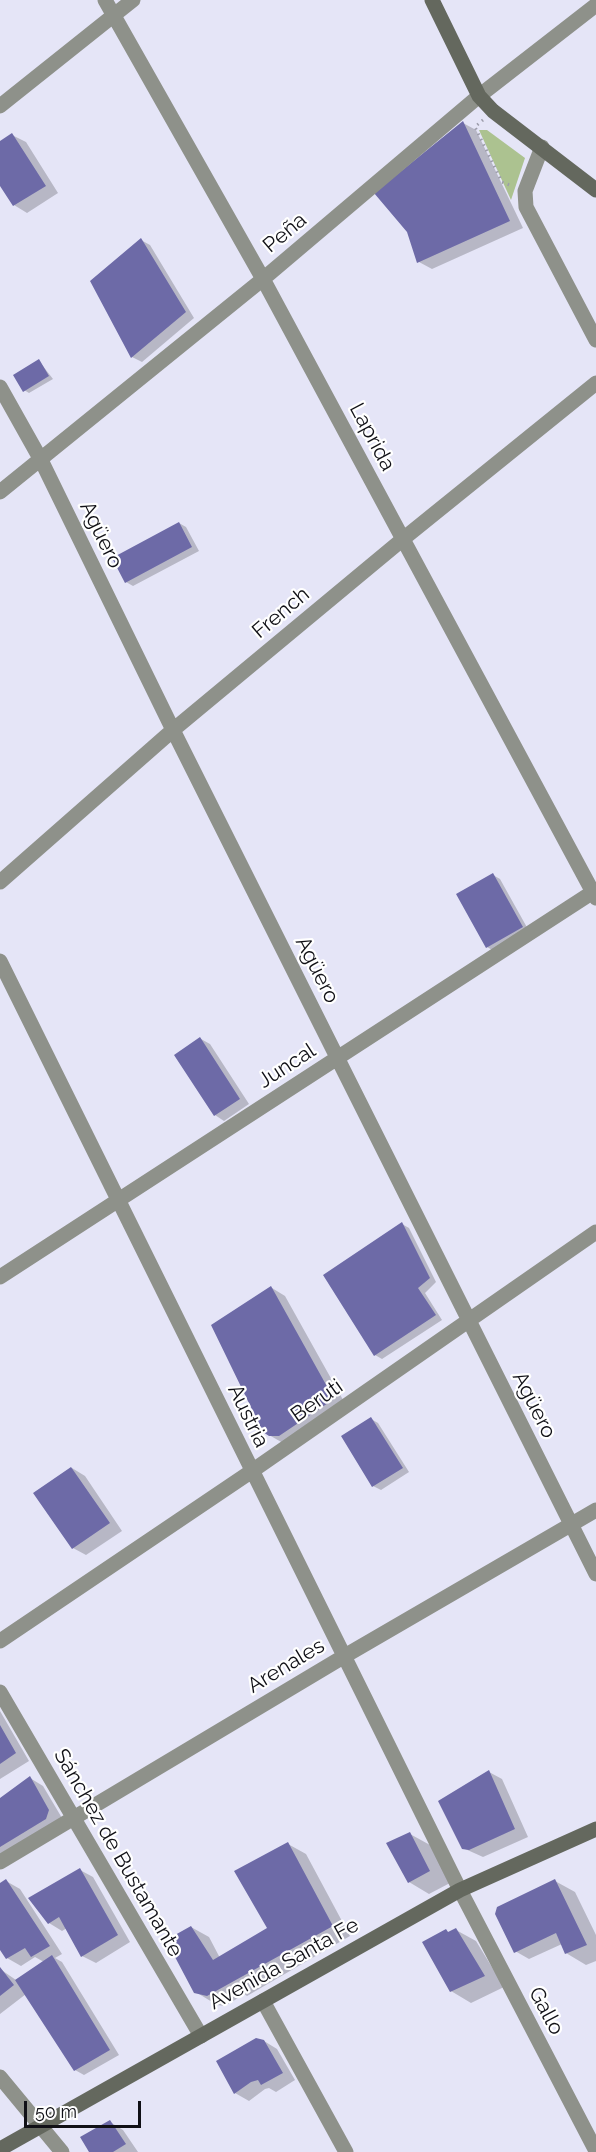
<!DOCTYPE html>
<meta charset="utf-8">
<style>
body{margin:0}
#map{position:relative;width:596px;height:2152px;overflow:hidden;background:#e5e5f7;font-family:Raleway,sans-serif}
canvas{display:block}
.scale{position:absolute;left:24px;top:2101px;width:117px;height:27px;box-sizing:border-box;border:3px solid #101016;border-top:0;padding-left:8px;font-size:18px;line-height:21px;white-space:nowrap;color:#101016;-webkit-text-stroke:4px #fff;paint-order:stroke}
</style>
<div id="map">
<canvas width="596" height="2152"></canvas>
<div class="scale">50 m</div>
</div>
<script>
const context = document.querySelector('canvas').getContext('2d');
context.lineJoin = 'round';
function paint(path, color) { context.fillStyle = color; context.fill(path, 'evenodd'); }
const shape = rows => new Path2D(rows.map(r => 'M' + r).join(''));
function trace(path, color, width, dash) { context.strokeStyle = color; context.lineWidth = width; context.lineCap = dash ? 'butt' : 'round'; context.setLineDash(dash || []); context.stroke(path); }
function drawText(font, color, halo, rows, align = 'center') {
  context.font = font + ' Raleway,sans-serif'; context.lineWidth = 4.5; context.setLineDash([]); context.textBaseline = 'middle'; context.strokeStyle = halo; context.fillStyle = color; for (const [text, x, y, turn = 0] of rows) {
    context.save(); context.translate(x, y); context.rotate((+turn || 0) * Math.PI / 180); context.textAlign = isNaN(turn) ? turn : align; if (halo) context.strokeText(text, 0, 0); context.fillText(text, 0, 0); context.restore();
  }
}
paint(shape([
 [479,130,487,130,525,158,511,200]
]), '#acc290');
paint(shape([
 [463,123,476,130,523,228,432,269,419,262,408,231],
 [12,135,26,142,58,193,27,213,14,205,0,183,0,143],
 [141,240,150,245,194,318,142,362,132,357,91,281],
 [39,361,53,379,29,393,24,390],
 [179,523,186,527,199,551,133,586,126,582],
 [493,875,500,879,529,931,494,951,487,947],
 [201,1039,210,1044,249,1104,224,1121,215,1115],
 [402,1224,409,1228,436,1282,425,1293,442,1320,382,1359,375,1355],
 [272,1288,285,1296,347,1407,283,1443,269,1435],
 [371,1419,378,1423,409,1472,381,1490,373,1486],
 [72,1468,85,1476,122,1531,86,1555,73,1548],
 [0,1711,29,1761,0,1779],
 [489,1772,502,1779,528,1837,483,1857,463,1848],
 [30,1778,43,1786,62,1818,0,1862,0,1799],
 [410,1834,430,1845,450,1883,429,1894,409,1882],
 [288,1844,306,1854,350,1936,247,1996,241,1992,243,1995,225,2006,217,2005,199,1994,168,1941,191,1927,209,1937,220,1958,269,1929],
 [80,1870,93,1877,130,1942,96,1963,82,1956,67,1928,62,1931,49,1923],
 [6,1881,20,1889,62,1954,55,1958,62,1962,119,2055,84,2075,75,2070,26,1994,0,2014,0,1969,16,1980,44,1962,35,1957,21,1966,7,1958,0,1948,0,1884],
 [555,1881,575,1892,596,1935,596,1961,586,1965,566,1953,562,1944,529,1959,515,1951],
 [456,1930,476,1941,504,1987,471,2003,451,1991,446,1931,450,1933],
 [264,2041,277,2049,295,2080,276,2092,269,2088,265,2089,249,2101,235,2093,218,2061],
 [110,2122,123,2130,138,2152,91,2152,83,2141,83,2137]
]), '#0003');
paint(shape([
 [463,121,510,221,417,263,407,232,374,193],
 [12,133,46,186,13,206,0,186,0,141],
 [141,238,186,312,131,358,90,281],
 [39,359,49,376,23,392,13,375],
 [179,522,192,547,125,583,112,558],
 [493,873,523,927,486,948,456,894],
 [200,1037,240,1099,214,1116,174,1055],
 [402,1222,430,1278,418,1288,436,1315,374,1356,323,1275],
 [271,1286,334,1399,279,1436,269,1436,263,1432,211,1325],
 [371,1417,403,1468,372,1487,341,1436],
 [71,1467,110,1523,72,1549,33,1493],
 [0,1725,16,1753,0,1764],
 [489,1770,515,1829,469,1850,462,1849,438,1801],
 [30,1776,49,1810,46,1819,0,1847,0,1798],
 [410,1832,430,1871,408,1883,386,1843],
 [288,1842,333,1926,207,1996,194,1993,166,1940,191,1926,213,1960,267,1928,234,1871],
 [80,1868,118,1935,81,1957,59,1917,48,1924,28,1898],
 [6,1879,50,1946,31,1957,25,1948,6,1959,0,1950,0,1883],
 [555,1879,587,1945,565,1954,556,1933,514,1953,495,1914,497,1907],
 [456,1928,485,1976,450,1992,422,1942,446,1929,448,1932],
 [52,1955,110,2050,74,2071,15,1980],
 [0,1967,14,1985,0,1996],
 [256,2038,264,2040,283,2073,261,2085,258,2080,251,2082,234,2094,216,2061],
 [110,2120,126,2144,113,2152,89,2152,80,2137]
]), '#6d6aa7');
trace(shape([
 [483,120,475,127,502,182,512,186]
]), '#9c9caa', 3, [1.5, 4.5]);
trace(shape([
 [105,0,263,279,596,898],
 [0,106,133,0],
 [542,147,525,191,526,207,596,340],
 [0,387,41,460,173,730,596,1574],
 [0,492,263,279,479,96,596,5],
 [0,882,173,730,403,539,596,383],
 [0,961,460,1890,596,2151],
 [0,1277,596,890],
 [0,1641,252,1471,596,1232],
 [0,1692,201,2036],
 [0,1862,343,1657,596,1510],
 [263,2001,346,2152],
 [0,2077,62,2152]
]), '#8e918a', 15);
trace(shape([
 [432,0,479,96,493,111,596,190],
 [0,2149,460,1890,596,1829]
]), '#64685e', 15);
drawText('21px', '#101016', '#fff', [
 ["Peña",285,233,-40],
 ["Laprida",372,437,62],
 ["Agüero",101,535,64],
 ["French",281,613,-40],
 ["Agüero",317,970,63],
 ["Juncal",287,1066,-33],
 ["Beruti",317,1401,-35],
 ["Agüero",534,1405,63],
 ["Austria",248,1416,64],
 ["Arenales",286,1666,-31],
 ["Sánchez de Bustamante",118,1853,60],
 ["Avenida Santa Fe",284,1964,-29],
 ["Gallo",546,2011,62]
]);
</script>
